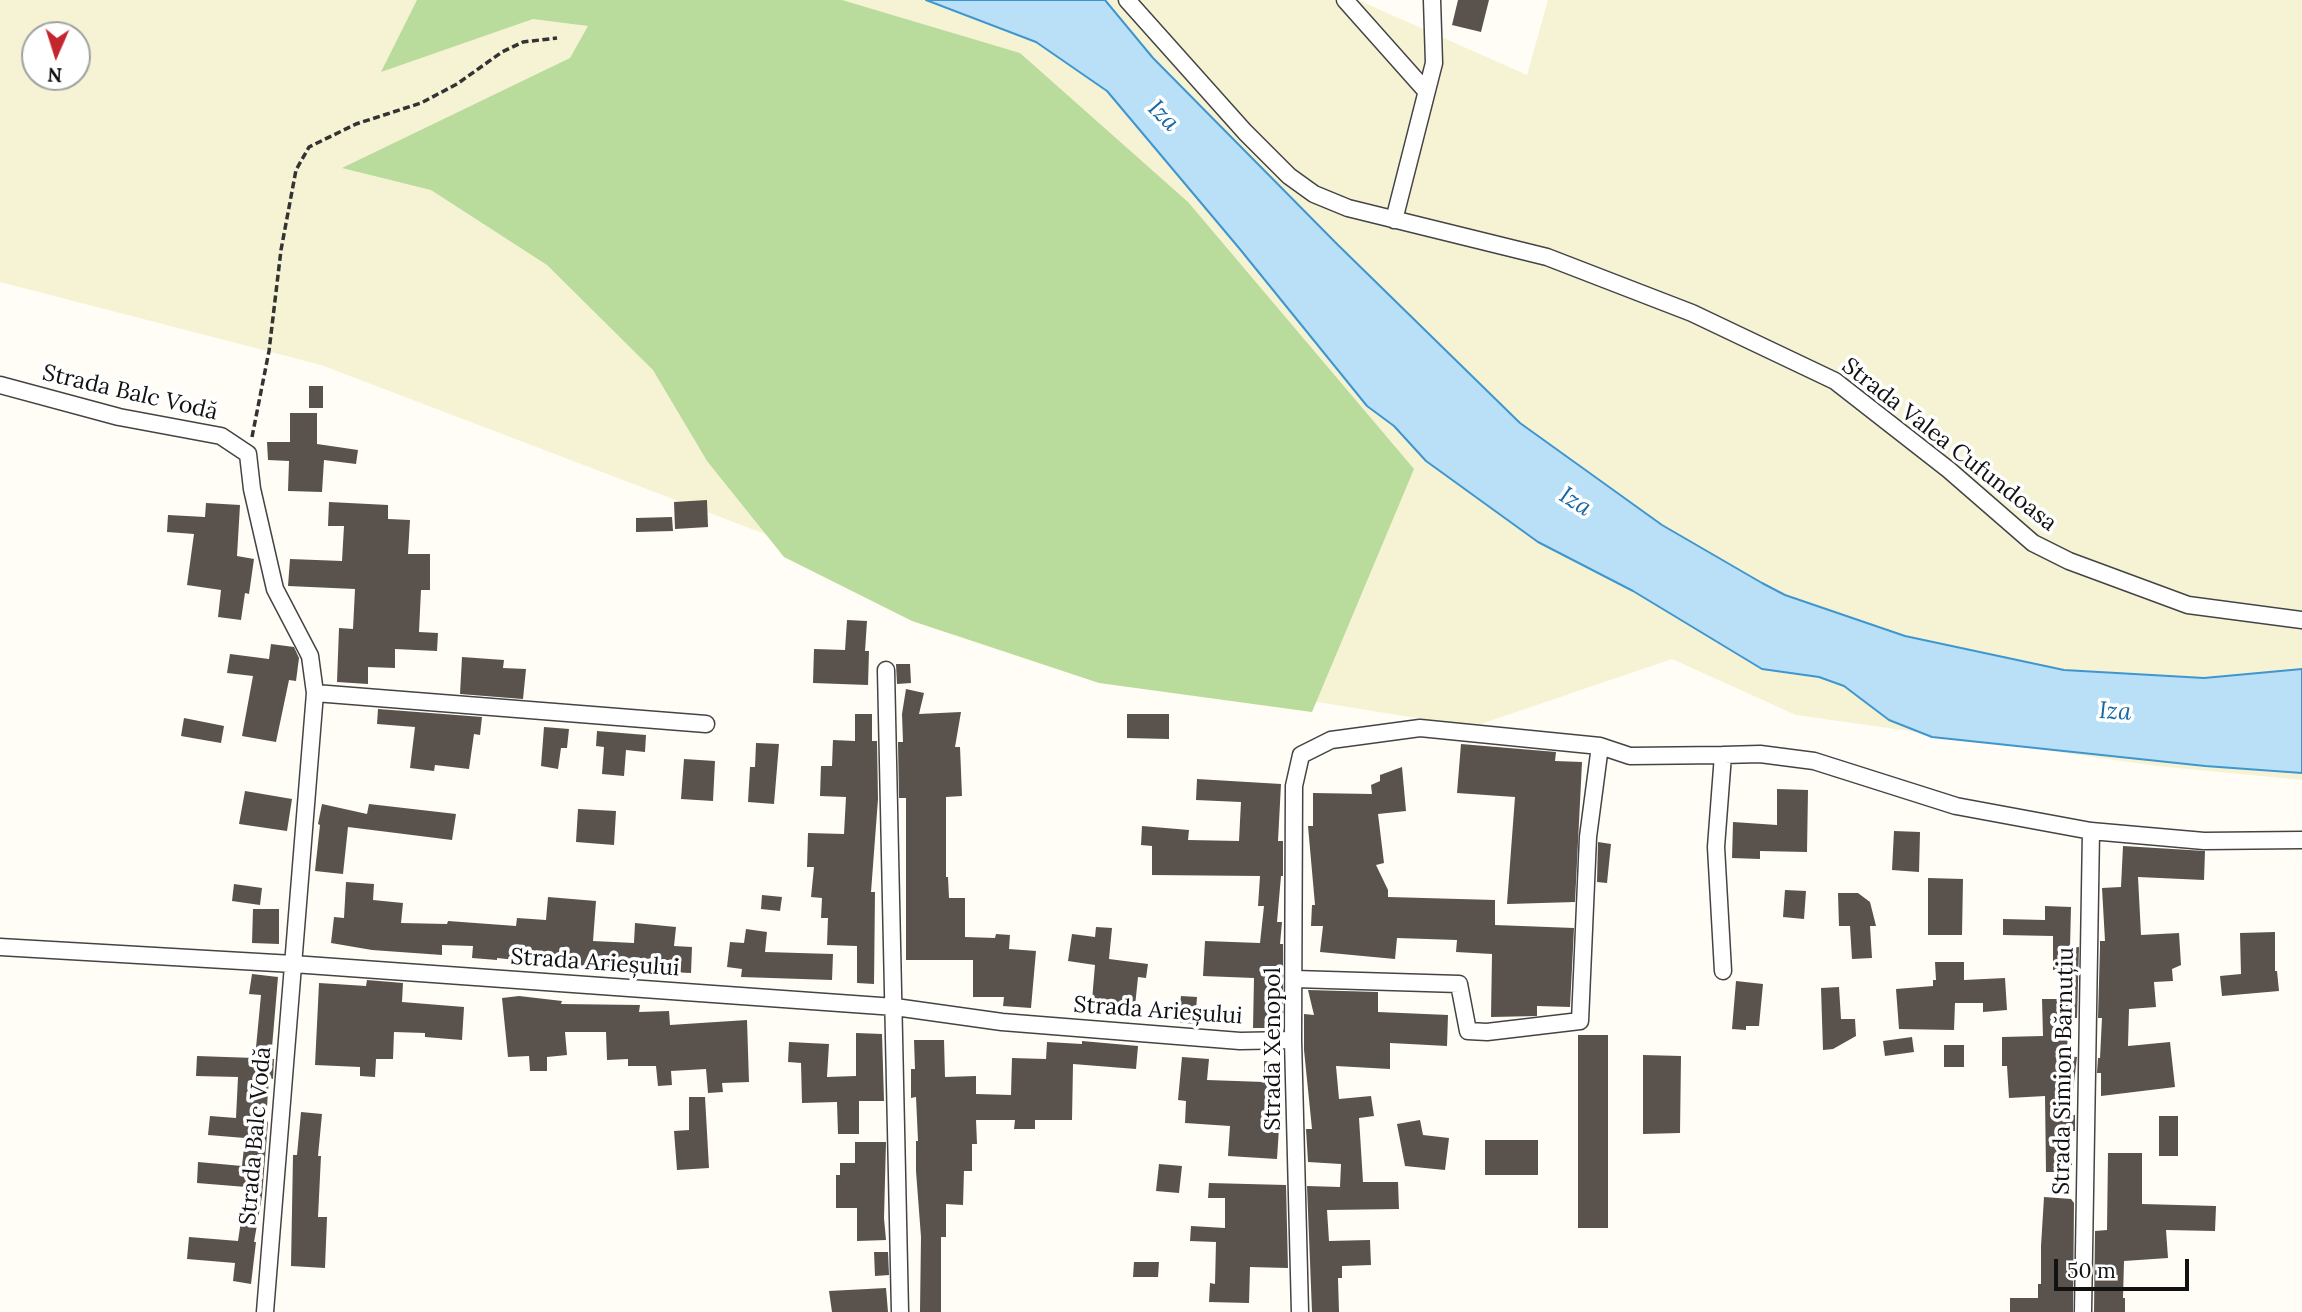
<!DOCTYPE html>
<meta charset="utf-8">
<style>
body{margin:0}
#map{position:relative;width:2302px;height:1312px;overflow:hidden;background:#fffdf5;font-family:Lora,serif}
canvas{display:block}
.north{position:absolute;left:21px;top:21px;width:70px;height:70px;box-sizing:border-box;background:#fff;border:2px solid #a0a0a0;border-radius:50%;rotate:183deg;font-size:19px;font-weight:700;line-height:28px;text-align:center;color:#111}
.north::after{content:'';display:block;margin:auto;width:24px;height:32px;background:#c4262e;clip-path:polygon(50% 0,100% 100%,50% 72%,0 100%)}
.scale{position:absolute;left:2054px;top:1259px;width:135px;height:32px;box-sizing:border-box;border:4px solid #111;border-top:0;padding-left:9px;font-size:21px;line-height:24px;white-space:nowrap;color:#111;-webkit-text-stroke:5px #fff;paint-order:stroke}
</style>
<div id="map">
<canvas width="2302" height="1312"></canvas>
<div class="north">N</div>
<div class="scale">50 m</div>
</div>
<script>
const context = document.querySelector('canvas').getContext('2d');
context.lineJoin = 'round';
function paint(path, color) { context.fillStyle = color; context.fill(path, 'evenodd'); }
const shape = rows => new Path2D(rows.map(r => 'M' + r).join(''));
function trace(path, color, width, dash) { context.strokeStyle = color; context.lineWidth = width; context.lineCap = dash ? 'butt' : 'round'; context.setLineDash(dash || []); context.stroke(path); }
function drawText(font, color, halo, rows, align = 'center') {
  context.font = font + ' Lora,serif'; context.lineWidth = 7; context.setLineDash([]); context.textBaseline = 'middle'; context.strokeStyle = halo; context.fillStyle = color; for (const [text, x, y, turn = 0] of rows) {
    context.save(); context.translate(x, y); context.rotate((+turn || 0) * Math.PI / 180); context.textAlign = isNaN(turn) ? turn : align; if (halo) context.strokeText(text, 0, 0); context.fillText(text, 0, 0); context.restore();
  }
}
paint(shape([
 [0,0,1358,0,1527,75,1548,0,2302,0,2302,780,2157,766,1796,715,1672,659,1472,727,1175,679,841,563,321,365,0,282],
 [35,35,77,35,77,77,35,77]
]), '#f6f3d4');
paint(shape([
 [417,0,842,0,1020,53,1188,202,1414,469,1312,712,1099,683,912,621,784,557,707,461,653,370,547,265,431,190,342,168,570,58,588,26,533,19,381,72]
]), '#b9dc9c');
const water = shape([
 [926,0,1105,0,1153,58,1338,245,1520,423,1662,525,1762,583,1785,595,1905,636,2064,670,2204,678,2302,669,2302,773,2205,766,1932,737,1889,720,1844,686,1819,677,1762,669,1633,591,1538,542,1426,461,1394,426,1367,406,1239,248,1107,91,1036,42,926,0]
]);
paint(water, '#b9e0f7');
trace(water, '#3f96cf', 2);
paint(shape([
 [1458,0,1489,0,1481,32,1452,25],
 [309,386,323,386,323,408,309,408],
 [290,413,317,413,317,444,358,450,356,464,324,460,322,492,288,491,289,461,268,460,267,442,290,442],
 [707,500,708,527,675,529,674,502],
 [329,502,388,505,388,519,410,520,408,554,430,554,430,590,421,590,419,632,438,633,437,651,395,649,395,668,368,667,368,684,337,682,339,628,353,629,355,589,288,586,290,559,342,561,344,526,328,526],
 [206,503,240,505,237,556,254,559,249,594,245,593,241,620,218,617,221,590,187,585,194,534,167,532,168,515,205,517],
 [672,517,673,531,636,532,636,518],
 [847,620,867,621,865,651,869,651,868,685,813,683,814,649,845,650],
 [271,644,294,647,299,658,296,681,289,680,276,742,242,736,253,676,227,673,230,654,269,659],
 [462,657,504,660,503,668,526,669,523,699,460,694],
 [896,664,910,664,911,683,897,684],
 [906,689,924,693,919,714,961,712,955,747,960,747,962,796,946,797,946,877,948,877,949,898,965,898,965,937,995,938,996,934,1010,935,1009,949,1036,951,1031,1008,1003,1006,1004,997,973,997,973,960,906,960,906,798,899,798,898,742,903,742,902,714],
 [378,709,482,717,480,735,474,734,469,769,435,765,434,771,410,768,415,727,377,724],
 [855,714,872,714,872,741,877,741,878,799,871,892,875,892,874,984,857,983,857,946,827,945,828,918,821,918,822,898,811,897,814,867,807,867,808,833,844,834,846,797,820,796,821,766,832,766,833,740,855,741],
 [1127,714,1169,714,1169,739,1127,738],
 [184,718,224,726,221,743,181,736],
 [544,727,569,729,567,748,561,748,558,769,541,766],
 [597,731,646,735,645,752,626,750,624,776,602,774,604,747,596,746],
 [756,743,779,744,774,804,748,802,750,767,755,767],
 [1461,744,1556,752,1555,761,1582,762,1575,902,1507,904,1515,797,1457,793],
 [684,759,715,761,713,801,681,799],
 [1402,767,1406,811,1378,814,1384,863,1376,865,1388,890,1388,897,1495,900,1495,925,1574,928,1570,1007,1537,1006,1537,1016,1491,1017,1492,954,1456,952,1457,940,1397,938,1395,959,1320,952,1323,926,1311,926,1312,905,1315,905,1308,826,1313,826,1313,793,1372,794,1371,785,1380,781,1380,775],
 [1197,779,1281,784,1278,841,1283,841,1283,876,1281,876,1277,922,1282,922,1280,944,1283,944,1283,1028,1253,1028,1254,978,1203,976,1205,941,1260,943,1264,906,1258,906,1260,876,1152,875,1152,846,1141,845,1142,826,1189,830,1188,840,1239,841,1241,802,1196,800],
 [1777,789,1808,790,1807,852,1760,851,1760,859,1732,858,1733,822,1777,825],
 [245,791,292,799,287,831,239,824],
 [322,804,367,814,369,804,456,814,452,840,348,827,343,874,315,871,320,825,318,824],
 [578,809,616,811,614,845,576,842],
 [1894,831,1920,832,1919,872,1892,870],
 [1598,842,1611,844,1607,883,1597,882],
 [2123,846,2205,851,2204,880,2138,877,2141,935,2179,933,2181,965,2172,969,2173,981,2154,982,2156,1007,2129,1009,2128,1046,2170,1042,2175,1087,2101,1096,2101,1073,2097,1073,2098,1058,2100,1058,2102,1018,2098,1018,2100,947,2100,941,2105,941,2102,888,2121,887],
 [1928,878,1963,879,1962,935,1928,935],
 [346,882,374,884,373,900,403,903,401,923,447,924,448,921,516,926,517,918,546,920,548,897,596,901,593,941,634,943,635,923,676,927,674,946,692,947,691,973,667,972,667,961,633,958,632,972,497,958,497,960,472,958,473,946,442,945,442,955,372,950,331,943,334,917,344,918],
 [234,884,262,888,260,905,232,901],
 [1785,890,1806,891,1804,919,1783,917],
 [1838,893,1858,893,1870,902,1876,926,1870,926,1872,958,1852,959,1850,926,1839,926],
 [762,895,782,897,780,911,761,909],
 [2045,906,2071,907,2070,948,2079,947,2077,1018,2072,1018,2072,1028,2068,1028,2067,1056,2077,1057,2072,1099,2070,1100,2070,1115,2075,1115,2075,1131,2072,1131,2072,1172,2046,1172,2045,1096,2009,1098,2007,1066,2002,1066,2002,1037,2043,1036,2042,999,2059,999,2058,970,2053,970,2053,936,2003,935,2003,919,2045,920],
 [253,909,279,909,279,944,252,943],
 [1096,927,1112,928,1109,959,1148,964,1146,978,1138,977,1134,1016,1091,1012,1095,965,1068,961,1072,934,1095,937],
 [746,929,767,932,765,952,833,954,832,980,741,977,742,969,727,967,730,942,744,943],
 [2275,932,2275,971,2277,971,2279,991,2222,996,2220,976,2241,974,2240,933],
 [1935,962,1964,962,1964,980,2005,978,2007,1010,1983,1012,1983,1003,1955,1003,1954,1030,1899,1029,1896,989,1933,986,1933,980,1936,980],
 [252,974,278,977,271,1059,274,1059,273,1079,269,1078,266,1121,268,1122,262,1196,254,1242,256,1242,251,1284,233,1281,235,1263,187,1259,189,1237,238,1241,246,1187,197,1183,198,1162,242,1166,245,1138,208,1135,210,1116,236,1118,238,1077,196,1076,197,1056,255,1058,261,995,249,994],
 [367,980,403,983,402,1002,464,1007,462,1040,425,1037,425,1033,394,1032,393,1059,376,1059,375,1077,360,1076,360,1067,315,1065,319,983,366,986],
 [1736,981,1763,984,1759,1026,1746,1026,1746,1030,1732,1029],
 [1839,987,1841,1019,1855,1019,1856,1036,1833,1049,1823,1050,1821,988],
 [1308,990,1378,992,1378,1012,1448,1015,1447,1046,1390,1043,1390,1069,1336,1066,1339,1099,1371,1096,1374,1116,1359,1118,1363,1182,1398,1182,1399,1209,1327,1210,1329,1241,1370,1240,1371,1265,1342,1266,1342,1278,1338,1278,1339,1312,1312,1312,1307,1186,1340,1187,1341,1164,1308,1162,1306,1129,1312,1129,1304,1050,1304,1014,1314,1015],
 [519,996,562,1001,561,1004,640,1005,639,1012,669,1011,670,1025,747,1020,749,1082,722,1083,723,1092,708,1093,706,1069,671,1071,672,1085,658,1086,656,1066,628,1066,628,1059,607,1060,606,1032,565,1032,567,1055,547,1057,547,1071,530,1071,529,1056,508,1057,502,998],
 [1181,996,1197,997,1195,1024,1178,1022],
 [856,1033,882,1034,884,1101,859,1101,859,1134,838,1134,837,1102,802,1103,801,1063,788,1062,789,1042,829,1044,827,1077,856,1076],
 [1578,1035,1608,1035,1608,1228,1578,1228],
 [1912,1037,1914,1052,1885,1056,1883,1041],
 [914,1040,944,1040,945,1077,976,1076,976,1094,1011,1095,1012,1058,1046,1059,1047,1042,1082,1044,1082,1041,1138,1046,1136,1069,1073,1064,1072,1120,1035,1120,1035,1129,1014,1129,1015,1120,976,1120,977,1144,972,1144,972,1171,964,1171,963,1205,946,1204,946,1237,941,1237,941,1312,920,1312,921,1237,916,1171,916,1141,918,1141,916,1097,911,1098,911,1069,915,1069],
 [1944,1045,1964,1045,1964,1067,1944,1067],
 [1643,1055,1681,1056,1680,1133,1643,1134],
 [1182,1057,1209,1059,1207,1080,1264,1082,1264,1061,1283,1062,1281,1128,1279,1128,1277,1159,1228,1156,1230,1126,1185,1123,1186,1101,1178,1100],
 [689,1097,705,1097,709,1168,677,1170,674,1131,689,1130],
 [301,1112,322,1114,318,1156,321,1156,318,1217,327,1217,325,1268,291,1266,293,1155,297,1155],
 [2159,1116,2178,1116,2178,1156,2159,1156],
 [1420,1120,1423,1135,1449,1138,1445,1170,1405,1166,1397,1124],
 [1485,1140,1538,1140,1538,1175,1485,1175],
 [855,1142,886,1142,884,1218,886,1240,857,1241,857,1208,836,1208,836,1175,840,1175,840,1163,855,1163],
 [2108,1153,2142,1153,2142,1204,2216,1206,2215,1231,2166,1230,2168,1258,2124,1261,2123,1298,2125,1298,2125,1312,2094,1312,2095,1231,2107,1230],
 [1159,1164,1182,1166,1179,1193,1156,1191],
 [1209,1183,1286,1185,1288,1268,1250,1267,1249,1303,1209,1302,1210,1283,1215,1284,1216,1242,1190,1241,1191,1226,1225,1228,1225,1198,1208,1198],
 [2044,1197,2071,1199,2074,1203,2073,1312,2010,1312,2010,1298,2038,1298,2038,1284,2041,1284,2041,1246],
 [874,1252,888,1252,889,1275,875,1276],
 [1134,1262,1159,1262,1158,1277,1133,1277],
 [886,1288,888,1312,832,1312,829,1291]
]), '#5a524d');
const minor = shape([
 [1127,0,1245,132,1289,176,1314,194,1348,208,1547,257,1692,313,1835,381,1949,470,2033,543,2069,561,2188,605,2302,620],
 [1345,0,1426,91],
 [1394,220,1434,63,1432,0],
 [0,385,119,417,221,436,248,454,252,489,275,589,310,656,315,693,265,1312],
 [886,670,900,1312],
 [315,693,706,724],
 [0,947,293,964,895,1007,1002,1022,1240,1041,1293,1040],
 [1723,971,1716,847,1723,755,1760,754,1814,761,1956,806,2091,831,2204,841,2302,840],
 [1295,979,1459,984,1468,1031,1487,1032,1580,1021,1588,837,1600,746],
 [1300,1312,1293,1040,1294,786,1301,755,1331,740,1420,728,1600,746,1630,756,1723,755],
 [2083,1312,2091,831]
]);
trace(minor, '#444', 19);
trace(shape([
 [252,437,269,351,281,250,296,170,309,147,356,124,421,103,457,84,502,52,523,42,557,38]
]), '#333', 3.5, [7, 3.5]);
trace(minor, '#fff', 16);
drawText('23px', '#111', '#fff', [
 ["Strada Balc Vodă",130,393,13],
 ["Strada Valea Cufundoasa",1949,445,38],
 ["Strada Arieșului",595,963,4],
 ["Strada Arieșului",1158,1011,4],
 ["Strada Xenopol",1273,1049,-90],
 ["Strada Simion Bărnuțiu",2064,1071,-89],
 ["Strada Balc Vodă",256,1136,-85]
]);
drawText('italic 24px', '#1768a6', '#fff', [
 ["Iza",1163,116,45],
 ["Iza",1575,502,32],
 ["Iza",2115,712,3]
]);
</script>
